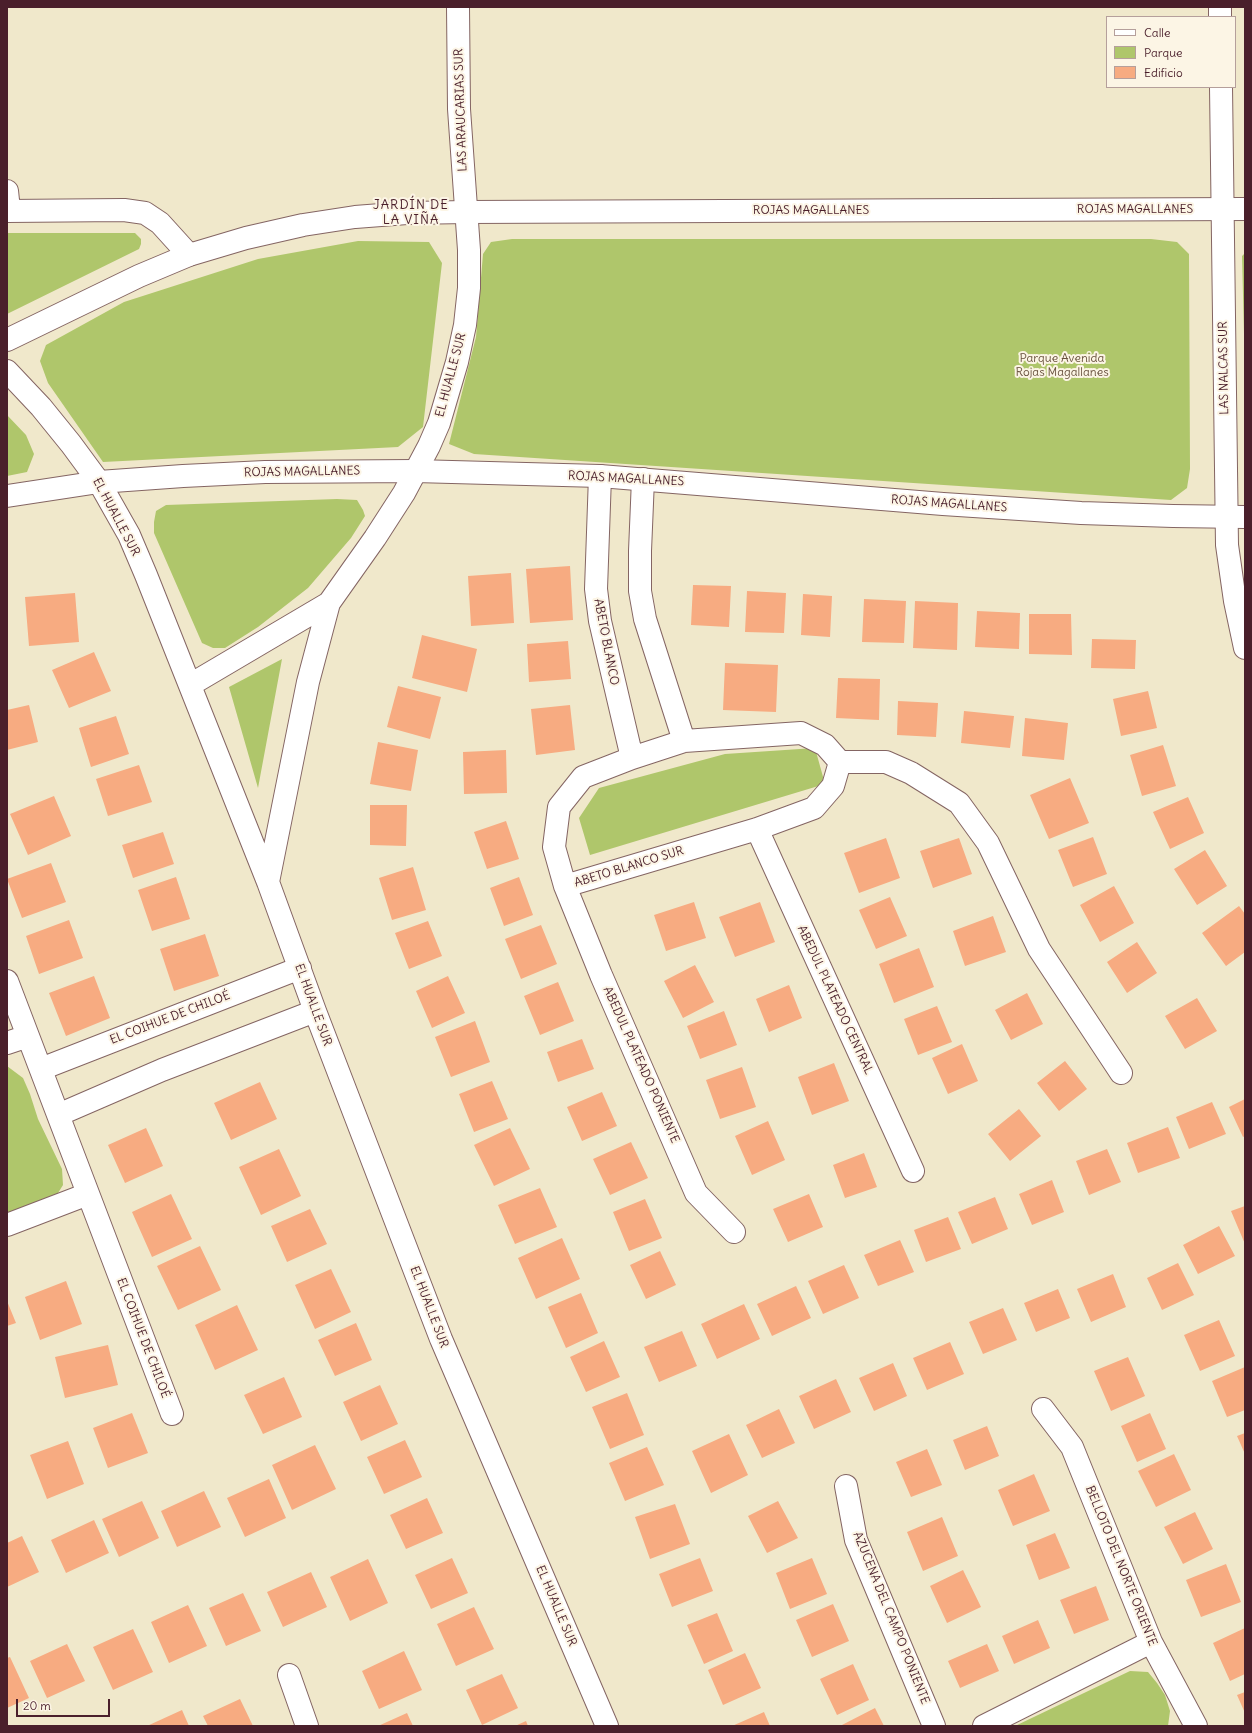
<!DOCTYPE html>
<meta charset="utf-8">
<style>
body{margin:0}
#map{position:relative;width:1252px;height:1733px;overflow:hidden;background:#f0e8cb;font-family:Delius,sans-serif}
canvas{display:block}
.frame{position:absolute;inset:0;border:8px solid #4a1f2b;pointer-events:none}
.legend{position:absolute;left:1106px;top:16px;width:130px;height:72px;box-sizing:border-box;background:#fcf5e5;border:1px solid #b59f9b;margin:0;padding:5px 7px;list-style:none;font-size:12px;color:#4a1f2b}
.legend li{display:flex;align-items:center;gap:8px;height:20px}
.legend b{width:20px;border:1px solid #b59f9b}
.scale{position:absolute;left:16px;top:1699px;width:94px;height:18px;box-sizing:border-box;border:2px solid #4a1f2b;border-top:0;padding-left:5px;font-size:12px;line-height:14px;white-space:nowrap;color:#4a1f2b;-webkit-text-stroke:3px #fcf5e5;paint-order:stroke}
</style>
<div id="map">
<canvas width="1252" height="1733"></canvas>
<div class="frame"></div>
<ul class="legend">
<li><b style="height:5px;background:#fff"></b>Calle</li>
<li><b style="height:11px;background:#afc66b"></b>Parque</li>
<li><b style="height:11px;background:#f7ab81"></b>Edificio</li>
</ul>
<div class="scale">20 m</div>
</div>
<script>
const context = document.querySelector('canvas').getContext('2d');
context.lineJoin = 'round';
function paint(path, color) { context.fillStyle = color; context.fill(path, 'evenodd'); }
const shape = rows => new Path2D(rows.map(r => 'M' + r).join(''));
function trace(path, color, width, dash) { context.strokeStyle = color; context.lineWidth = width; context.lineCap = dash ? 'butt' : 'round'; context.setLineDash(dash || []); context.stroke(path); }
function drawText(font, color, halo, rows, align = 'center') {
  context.font = font + ' Delius,sans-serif'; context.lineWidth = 4; context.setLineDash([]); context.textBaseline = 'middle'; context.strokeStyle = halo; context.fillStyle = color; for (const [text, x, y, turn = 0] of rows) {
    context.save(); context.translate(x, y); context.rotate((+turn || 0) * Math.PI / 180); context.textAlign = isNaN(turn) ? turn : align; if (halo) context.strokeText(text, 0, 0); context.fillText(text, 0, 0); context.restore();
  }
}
paint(shape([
 [7,233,135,233,141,239,141,244,139,249,7,314],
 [512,239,1151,239,1177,242,1189,254,1190,469,1187,488,1171,500,474,454,449,444,476,337,483,254,491,242],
 [358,241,429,242,442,263,423,427,398,447,103,462,48,383,40,361,46,345,124,302,258,259],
 [1245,253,1245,373,1242,256],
 [7,415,26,435,34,454,27,472,7,476],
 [337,499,357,500,363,510,365,516,351,538,308,588,258,627,225,648,213,648,202,643,154,533,154,522,156,511,166,505],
 [282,659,258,788,229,687],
 [815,748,825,784,590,855,579,818,599,788,725,754],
 [7,1066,23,1078,30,1094,38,1119,62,1169,63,1185,53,1201,7,1218],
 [1130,1671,1148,1672,1157,1683,1165,1695,1170,1711,1168,1726,1015,1726]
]), '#afc66b');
paint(shape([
 [570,566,573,620,530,623,526,569],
 [511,573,514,623,471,626,468,576],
 [693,585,731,586,729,627,691,625],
 [747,591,786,593,784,633,745,632],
 [75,593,79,642,29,646,25,597],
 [803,594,832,596,830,637,801,635],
 [864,599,906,601,904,643,862,642],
 [915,601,958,603,957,650,913,648],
 [977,611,1020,613,1019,649,975,647],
 [1029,614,1071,614,1072,655,1029,654],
 [422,635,477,649,467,692,412,678],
 [1092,639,1136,640,1135,669,1091,668],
 [568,641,571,679,529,682,527,644],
 [94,652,111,691,69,708,52,670],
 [725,663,778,665,776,712,723,710],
 [838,678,880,679,879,720,836,718],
 [398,686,441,697,430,739,387,727],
 [1148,691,1157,728,1121,736,1113,699],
 [898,701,938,703,936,737,897,735],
 [29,705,38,742,7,750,7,710],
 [570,705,575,750,536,755,531,709],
 [964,711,1014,716,1010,748,961,743],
 [116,716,129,754,91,767,79,728],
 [1025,718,1068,723,1064,760,1022,756],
 [378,742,418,750,411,791,370,784],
 [1163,745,1176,786,1142,796,1130,755],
 [506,750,507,793,464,794,463,752],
 [139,765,152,802,108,816,96,779],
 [1070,778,1089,823,1049,839,1030,795],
 [54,796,71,836,28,855,10,814],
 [1188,797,1204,833,1170,849,1153,812],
 [370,805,407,805,406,846,370,845],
 [506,821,519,859,487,869,474,832],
 [163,832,174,864,133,878,122,845],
 [1093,837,1107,874,1073,887,1058,850],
 [886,838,900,878,859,893,844,853],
 [959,838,972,874,933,888,920,851],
 [1205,850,1227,886,1197,905,1174,869],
 [51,863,66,902,22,918,7,879],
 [413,867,426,910,392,920,379,878],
 [176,877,190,919,152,931,138,890],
 [519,877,533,915,504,926,490,888],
 [1114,886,1134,923,1100,942,1080,905],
 [890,897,907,936,876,949,859,910],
 [694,902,706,938,666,951,654,915],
 [760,902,775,942,735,957,719,917],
 [1239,906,1245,914,1245,952,1226,966,1202,933],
 [993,916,1006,952,965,966,953,931],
 [69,920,83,958,39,974,26,936],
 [428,921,442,956,409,969,395,933],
 [541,925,557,964,521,979,505,939],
 [205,934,219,976,174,991,160,949],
 [1137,942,1157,973,1127,993,1107,962],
 [919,948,934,987,894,1003,879,964],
 [695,965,714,1002,683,1018,664,981],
 [94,976,110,1018,66,1036,49,993],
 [448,976,465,1013,432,1028,416,991],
 [558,982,574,1021,540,1035,524,996],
 [789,985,802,1018,769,1032,756,999],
 [1027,993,1043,1024,1011,1040,995,1010],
 [1197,998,1217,1031,1185,1049,1165,1016],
 [937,1006,952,1042,918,1055,904,1019],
 [724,1011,737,1045,700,1059,687,1026],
 [475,1021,490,1062,451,1077,435,1037],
 [582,1039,594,1069,558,1082,547,1052],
 [962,1044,978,1081,948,1094,932,1058],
 [1065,1061,1087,1089,1059,1111,1037,1083],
 [834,1063,849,1101,812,1115,798,1077],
 [742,1067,756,1107,720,1119,706,1080],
 [492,1081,508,1119,474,1132,459,1094],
 [260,1082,277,1119,231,1140,214,1103],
 [602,1092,617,1126,582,1141,567,1107],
 [1245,1099,1245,1136,1243,1137,1229,1107],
 [1212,1102,1226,1134,1189,1149,1176,1117],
 [1019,1109,1041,1136,1010,1161,988,1134],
 [768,1121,785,1160,752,1175,735,1136],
 [1168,1127,1180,1158,1138,1173,1127,1143],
 [146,1128,163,1166,125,1183,108,1145],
 [510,1128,530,1169,494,1186,474,1145],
 [631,1142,648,1178,610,1195,593,1159],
 [279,1149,301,1196,261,1215,239,1167],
 [1107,1149,1121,1182,1089,1195,1076,1161],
 [864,1153,877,1187,845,1198,833,1165],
 [1052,1180,1064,1212,1032,1225,1019,1194],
 [540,1188,557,1227,515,1244,498,1205],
 [171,1194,192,1239,152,1257,132,1212],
 [809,1194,823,1227,788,1242,773,1209],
 [995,1197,1008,1229,972,1244,958,1212],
 [645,1199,662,1238,629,1251,613,1212],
 [1245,1206,1245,1244,1231,1211],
 [310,1209,327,1244,287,1262,271,1226],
 [948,1217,961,1249,926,1262,914,1230],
 [1219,1226,1235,1256,1198,1274,1183,1245],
 [562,1238,580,1279,536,1299,518,1258],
 [900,1240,914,1272,878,1286,864,1255],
 [200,1246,221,1290,178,1310,157,1266],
 [660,1251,676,1285,646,1299,630,1265],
 [1178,1263,1194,1295,1162,1310,1147,1278],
 [844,1265,859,1298,823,1314,808,1281],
 [331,1269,351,1312,315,1329,295,1285],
 [1113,1274,1126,1307,1091,1322,1077,1289],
 [66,1281,82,1324,40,1340,25,1297],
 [796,1286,811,1318,772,1336,757,1304],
 [1058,1289,1070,1318,1036,1332,1024,1303],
 [581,1293,598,1333,566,1348,548,1307],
 [7,1301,16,1323,7,1326],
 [744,1304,760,1339,717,1359,701,1324],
 [237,1305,258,1350,215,1370,195,1325],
 [1003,1308,1017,1340,983,1354,969,1322],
 [1219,1320,1235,1356,1200,1371,1184,1335],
 [356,1323,372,1360,335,1376,318,1340],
 [682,1331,697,1366,659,1382,644,1347],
 [604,1341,620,1377,586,1392,570,1357],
 [950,1342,964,1374,927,1390,913,1358],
 [108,1345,118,1385,65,1398,55,1357],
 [1128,1357,1145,1396,1111,1411,1094,1371],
 [893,1363,907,1396,874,1411,859,1378],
 [1245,1367,1245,1410,1227,1417,1212,1381],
 [284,1377,302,1417,263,1434,244,1395],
 [836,1379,851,1412,814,1429,799,1396],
 [380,1385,398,1424,361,1441,343,1402],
 [627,1393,644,1435,610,1449,592,1407],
 [779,1409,795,1443,762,1458,746,1425],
 [132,1413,148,1453,108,1468,93,1428],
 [1150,1413,1166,1449,1137,1462,1121,1426],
 [987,1426,999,1456,965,1470,953,1440],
 [1245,1433,1245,1454,1237,1436],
 [729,1434,748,1475,711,1493,692,1451],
 [405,1440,422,1477,384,1494,367,1457],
 [68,1441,84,1484,47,1499,30,1455],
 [315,1445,336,1489,292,1510,272,1465],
 [647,1447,664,1485,625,1501,609,1463],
 [927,1449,942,1485,911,1497,896,1462],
 [1174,1454,1191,1490,1156,1507,1138,1471],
 [1034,1474,1050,1511,1013,1526,998,1490],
 [269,1479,286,1518,245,1537,227,1498],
 [204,1491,221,1527,177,1547,161,1511],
 [427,1498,443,1533,406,1549,390,1515],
 [142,1501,159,1538,119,1557,102,1519],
 [778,1501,798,1538,767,1553,748,1516],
 [675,1504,690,1544,650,1559,635,1517],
 [1195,1512,1213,1549,1183,1564,1164,1527],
 [942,1517,958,1556,923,1571,907,1532],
 [94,1520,109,1553,66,1573,51,1540],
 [1055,1533,1070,1568,1039,1580,1026,1545],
 [22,1536,39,1572,7,1587,7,1543],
 [452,1558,468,1593,431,1609,415,1575],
 [700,1558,713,1591,672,1607,659,1574],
 [812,1558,827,1594,790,1609,776,1573],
 [368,1559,388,1603,350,1621,330,1577],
 [1226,1564,1241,1602,1201,1617,1186,1580],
 [963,1570,981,1607,947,1623,930,1586],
 [311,1572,327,1607,283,1627,267,1592],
 [1096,1586,1109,1620,1074,1634,1060,1600],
 [243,1593,261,1631,226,1646,209,1608],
 [833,1604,849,1641,812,1657,796,1620],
 [188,1605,207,1646,169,1663,151,1622],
 [474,1607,494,1649,456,1666,437,1624],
 [717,1613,733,1651,704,1664,687,1625],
 [1038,1620,1050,1648,1014,1664,1002,1636],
 [1245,1628,1245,1674,1230,1681,1213,1643],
 [133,1629,153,1672,113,1690,93,1647],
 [67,1644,85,1681,47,1698,30,1661],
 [987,1644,999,1671,960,1688,948,1661],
 [404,1651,422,1690,379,1709,362,1671],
 [745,1653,761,1688,723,1705,708,1670],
 [10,1657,29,1698,7,1708,7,1658],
 [853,1664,869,1700,837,1715,820,1679],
 [502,1674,518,1708,482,1725,466,1690],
 [1245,1692,1245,1713,1237,1695],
 [240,1699,253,1726,208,1726,203,1716],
 [875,1708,884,1726,840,1726],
 [182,1710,189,1726,147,1726],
 [764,1712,770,1726,732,1726],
 [407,1713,413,1726,378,1726],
 [526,1721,528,1726,515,1726]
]), '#f7ab81');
const street = shape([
 [1220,7,1220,17],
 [1221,87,1227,545,1235,601,1245,648],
 [7,191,9,210],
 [7,211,124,210,145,213,160,223,189,255],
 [600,476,596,589,600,621,632,758],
 [643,479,640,551,640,591,645,619,684,741],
 [99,482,129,535,146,575,268,882,315,1011,441,1339,607,1726],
 [190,685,329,603],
 [840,762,886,762,911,773,959,803,988,843,1039,949,1121,1073],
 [757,829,913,1171],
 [268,882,308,682,329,603,375,538,404,493,429,446,439,423,457,362,465,325,469,288,469,250,459,109,458,7],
 [565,886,757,829,814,808,833,786,840,762],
 [7,981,172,1414],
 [7,1043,28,1036],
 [41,1069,300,968],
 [58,1115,162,1070,315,1011],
 [7,1225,88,1194],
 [734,1232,696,1193,601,975,565,886,554,847,559,807,583,777,632,758,684,741,801,733,825,745,840,762],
 [1043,1409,1072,1447,1151,1642,1196,1726],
 [846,1486,856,1540,934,1726],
 [289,1675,307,1726],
 [984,1726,1151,1642]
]);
const secondary = shape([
 [7,340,139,276,189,255,246,238,303,225,355,217,407,213,467,212,1245,209],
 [7,371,41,407,71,444,99,482],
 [7,496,99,482,183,476,265,472,415,471,600,476,943,504,1081,513,1173,516,1245,517]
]);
trace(street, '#846563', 24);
trace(secondary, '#846563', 24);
trace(street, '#fff', 22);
trace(secondary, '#fff', 22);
drawText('12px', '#4a1f2b', '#fcf5e5', [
 ["LAS ARAUCARIAS SUR",461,110,-92],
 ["ROJAS MAGALLANES",1135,210],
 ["ROJAS MAGALLANES",811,211],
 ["LAS NALCAS SUR",1224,368,-91],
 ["EL HUALLE SUR",451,375,-75],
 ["ROJAS MAGALLANES",302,472,-1],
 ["ROJAS MAGALLANES",626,479,3],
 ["ROJAS MAGALLANES",949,504,4],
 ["EL HUALLE SUR",116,517,62],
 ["ABETO BLANCO",606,642,79],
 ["ABETO BLANCO SUR",629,867,-17],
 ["ABEDUL PLATEADO CENTRAL",835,1000,65],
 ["EL HUALLE SUR",313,1005,70],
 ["EL COIHUE DE CHILOÉ",170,1018,-21],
 ["ABEDUL PLATEADO PONIENTE",641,1065,66],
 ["EL HUALLE SUR",429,1307,69],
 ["EL COIHUE DE CHILOÉ",143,1338,69],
 ["BELLOTO DEL NORTE ORIENTE",1121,1566,68],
 ["EL HUALLE SUR",556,1606,67],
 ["AZUCENA DEL CAMPO PONIENTE",891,1618,68]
]);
drawText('12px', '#68513e', '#fcf5e5', [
 ["Parque Avenida",1062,359],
 ["Rojas Magallanes",1062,373]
]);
context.letterSpacing = '1px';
drawText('13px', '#4a1f2b', '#fcf5e5', [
 ["JARDÍN DE",411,205],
 ["LA VIÑA",411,220]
]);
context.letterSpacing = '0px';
</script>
